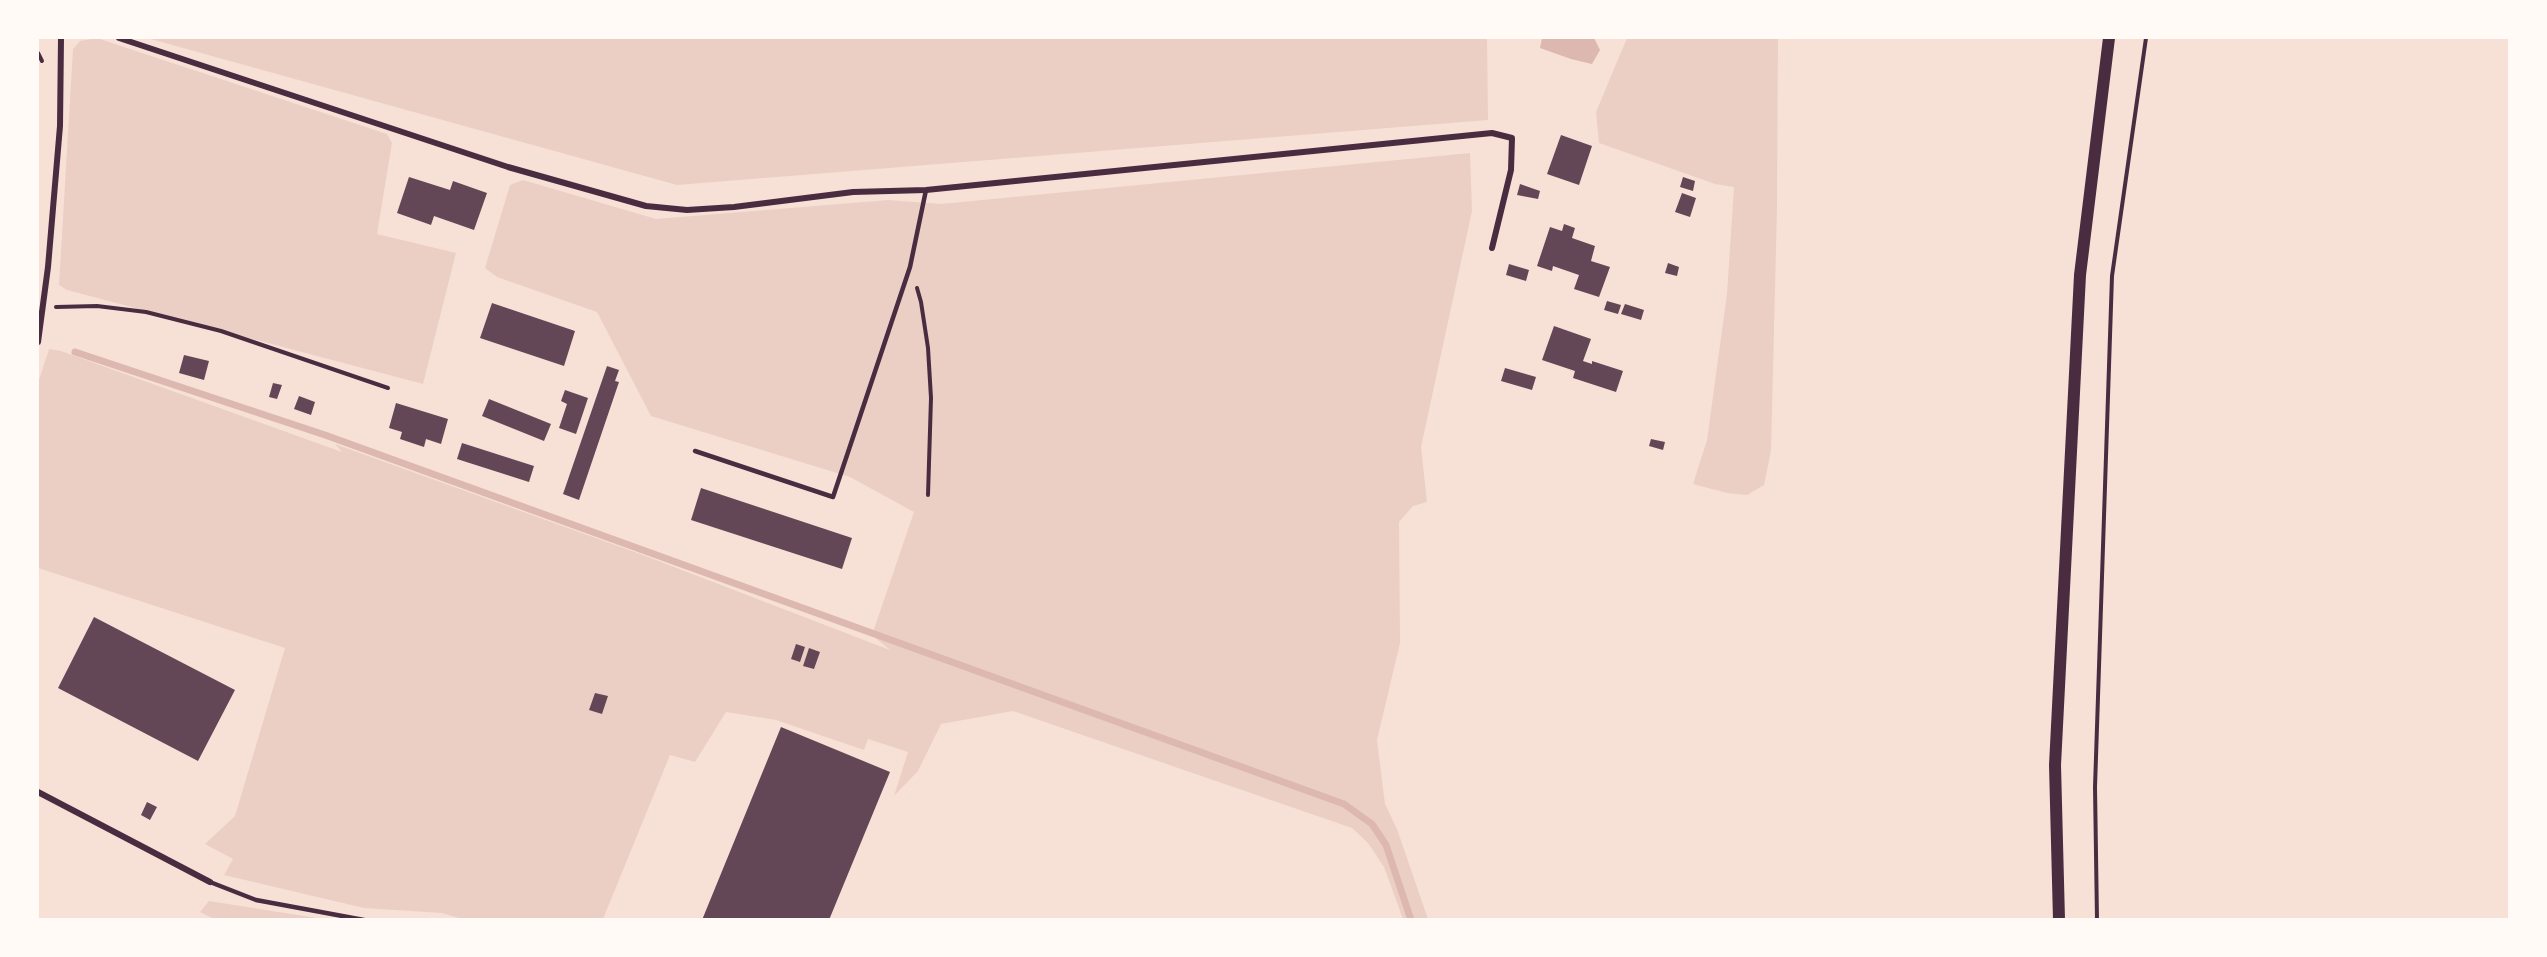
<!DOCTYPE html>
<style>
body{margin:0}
#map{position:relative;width:2547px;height:957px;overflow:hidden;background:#f7e1d7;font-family:"DejaVu Sans",sans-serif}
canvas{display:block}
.frame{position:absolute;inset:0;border:39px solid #fffaf5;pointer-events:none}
</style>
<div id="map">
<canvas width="2547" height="957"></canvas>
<div class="frame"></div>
</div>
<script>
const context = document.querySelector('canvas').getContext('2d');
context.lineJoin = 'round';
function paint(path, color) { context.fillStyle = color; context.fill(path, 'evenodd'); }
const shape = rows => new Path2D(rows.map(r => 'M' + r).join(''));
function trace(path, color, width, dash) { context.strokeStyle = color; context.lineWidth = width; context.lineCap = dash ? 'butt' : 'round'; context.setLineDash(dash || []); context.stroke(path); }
paint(shape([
 [97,38,387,134,392,143,377,234,456,253,423,384,67,290,59,285,73,49,80,41],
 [147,38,1487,38,1488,120,677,185],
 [1627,38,1778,38,1777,208,1771,451,1764,485,1747,495,1727,493,1693,484,1707,440,1727,294,1734,187,1715,184,1599,143,1596,112],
 [1470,153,1472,211,1421,447,1427,502,1413,506,1399,522,1400,643,1377,740,1385,804,1397,829,1428,919,1403,919,1384,867,1368,843,1352,828,1013,711,941,724,918,771,894,796,908,752,868,739,864,750,776,720,726,712,695,762,670,755,603,919,462,919,442,913,364,908,224,875,233,859,205,844,235,816,285,648,38,568,38,383,49,349,61,351,342,452,335,444,643,555,890,650,872,635,914,512,850,477,651,416,597,312,497,277,485,268,510,185,523,180,656,219,888,200,941,204],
 [209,901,323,919,214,919,200,912]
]), '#ebcfc5');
paint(shape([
 [1542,38,1594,38,1600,50,1592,64,1571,59,1540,48]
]), '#dcb8b0');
trace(shape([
 [75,352,325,435,1344,804,1372,824,1386,845,1411,920]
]), '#dcb8b0', 7);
paint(shape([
 [1561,135,1592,146,1579,185,1547,174],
 [409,177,450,190,453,181,487,193,474,230,434,216,431,225,397,213],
 [1683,177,1695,181,1693,191,1680,187],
 [1520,184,1540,191,1538,199,1517,195],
 [1682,193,1696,198,1690,217,1675,212],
 [1564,224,1575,228,1572,238,1595,246,1591,261,1610,267,1599,297,1574,289,1579,275,1553,266,1552,271,1537,266,1550,227,1562,231],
 [1668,263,1679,267,1677,276,1665,273],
 [1509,264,1529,270,1526,281,1506,275],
 [1607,301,1621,305,1618,314,1604,310],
 [492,303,575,331,564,366,480,338],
 [1625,304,1644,310,1641,320,1621,314],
 [1554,326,1591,339,1583,361,1592,364,1592,361,1623,371,1616,392,1573,378,1575,371,1542,360],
 [184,355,209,361,204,380,179,373],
 [607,366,619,370,615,381,619,382,579,500,563,494],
 [1505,368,1536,377,1532,390,1501,381],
 [273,383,282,385,277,399,269,397],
 [565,390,588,398,576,434,559,428,567,404,561,401],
 [299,396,315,402,311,415,294,409],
 [489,399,551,424,544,441,482,416],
 [396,403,448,419,441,444,426,439,424,447,400,439,402,432,389,428],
 [1651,439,1665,442,1663,450,1649,446],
 [462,443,534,466,529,482,457,459],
 [701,488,852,538,842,569,691,520],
 [94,617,235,690,198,761,58,688],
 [796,644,805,647,800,662,791,659],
 [809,648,820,652,814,669,803,666],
 [595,693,608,696,602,714,589,710],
 [781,727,890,772,829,920,702,920],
 [147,802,157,807,150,820,141,815]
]), '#644757');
trace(shape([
 [38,53,42,61],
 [917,288,921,302,928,348,931,398,928,495],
 [56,307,97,306,146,312,221,331,388,388],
 [2097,920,2095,787,2112,276,2146,38]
]), '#4a2c40', 4);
trace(shape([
 [695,451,833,497,910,267,926,190],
 [210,882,256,900,364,920]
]), '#4a2c40', 4.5);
trace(shape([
 [119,38,508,167,646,206,687,210,734,207,853,192,926,190,1492,133,1512,138,1511,170,1492,248],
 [38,342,48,267,60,126,61,38],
 [38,792,210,882]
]), '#4a2c40', 6);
trace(shape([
 [2059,920,2055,765,2080,275,2109,38]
]), '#4a2c40', 12);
</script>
